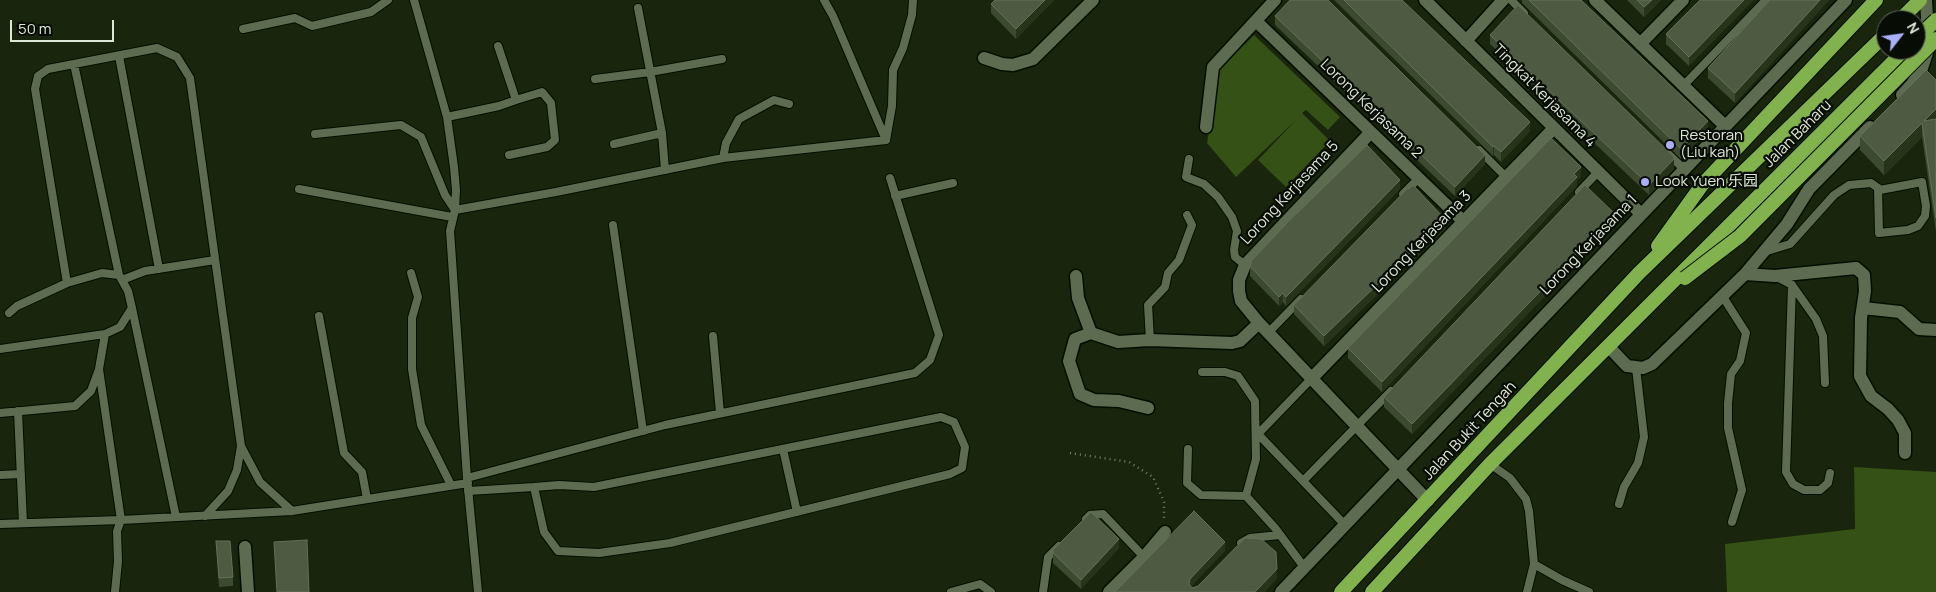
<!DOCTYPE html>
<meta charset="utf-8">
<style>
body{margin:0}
#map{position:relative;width:1936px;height:592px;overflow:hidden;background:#19250c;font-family:Manrope,sans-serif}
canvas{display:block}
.north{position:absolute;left:1876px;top:10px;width:50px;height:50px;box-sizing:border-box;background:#070c04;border:1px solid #5d6459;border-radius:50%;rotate:60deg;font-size:14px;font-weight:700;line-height:20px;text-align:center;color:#dfe8d8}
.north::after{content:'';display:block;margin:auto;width:18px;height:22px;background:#abaffb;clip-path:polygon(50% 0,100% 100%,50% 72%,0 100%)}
.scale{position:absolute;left:10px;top:20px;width:104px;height:22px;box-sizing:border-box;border:2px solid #dfe8d8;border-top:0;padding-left:6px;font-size:15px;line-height:18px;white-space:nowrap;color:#dfe8d8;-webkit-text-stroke:4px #070c04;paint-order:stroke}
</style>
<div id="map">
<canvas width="1936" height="592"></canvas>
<div class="north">N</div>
<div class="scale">50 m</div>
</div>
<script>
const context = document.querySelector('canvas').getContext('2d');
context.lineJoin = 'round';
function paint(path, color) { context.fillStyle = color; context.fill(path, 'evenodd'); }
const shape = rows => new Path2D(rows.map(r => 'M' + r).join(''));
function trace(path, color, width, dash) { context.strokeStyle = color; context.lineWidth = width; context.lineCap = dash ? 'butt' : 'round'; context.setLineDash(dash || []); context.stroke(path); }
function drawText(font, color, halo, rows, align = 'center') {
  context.font = font + ' Manrope,"Noto Sans SC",sans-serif'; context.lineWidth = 4.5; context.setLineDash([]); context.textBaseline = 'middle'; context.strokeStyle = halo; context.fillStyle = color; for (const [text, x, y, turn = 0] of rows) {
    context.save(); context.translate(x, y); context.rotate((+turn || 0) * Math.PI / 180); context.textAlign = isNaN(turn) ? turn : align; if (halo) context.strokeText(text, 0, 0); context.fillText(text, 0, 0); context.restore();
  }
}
paint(shape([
 [1254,35,1340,117,1328,130,1306,110,1302,113,1330,141,1286,187,1258,160,1296,120,1236,177,1207,143,1220,69],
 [1854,467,1936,472,1936,592,1727,592,1725,544,1855,529]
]), '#355115');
const service = shape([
 [414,0,447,117,454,167,456,190,455,210,556,192,723,158,886,140,892,106,893,70,903,48,912,15,913,0],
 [824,0,833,16,886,140],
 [1511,0,1524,13],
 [638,8,662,133,665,170],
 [243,29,295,18,312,26,371,12,388,0],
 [119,56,159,269],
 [595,79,650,72,722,59],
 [1683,86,1766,0],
 [447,117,499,106,516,100,498,46],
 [315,134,401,125,421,137,445,195,455,210,450,231,467,478,478,592],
 [614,144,662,133],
 [1479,150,1506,177],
 [1666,152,1684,169],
 [509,155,547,147,555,140,551,103,542,92,516,100],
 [723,158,726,143,739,119,774,100,789,104],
 [1189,159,1186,177,1204,184,1218,197,1232,217,1237,231,1234,250,1235,257,1245,265],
 [299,189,452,217],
 [1579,192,1598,172],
 [1403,194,1419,178],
 [895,196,953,183],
 [613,225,643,431],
 [1764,252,1790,244,1834,195,1849,185,1871,183,1878,188,1880,190,1922,182,1926,206,1925,216,1918,226,1908,230,1879,233,1878,188],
 [411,273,418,297,412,318,412,369,421,425,451,485],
 [1777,277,1792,285,1816,319,1823,336,1825,383],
 [122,280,145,271,215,260],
 [67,283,102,273,119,275,74,64],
 [1792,285,1786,472,1793,484,1804,490,1820,490,1828,483,1830,473],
 [1723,297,1746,333,1740,361,1731,374,1728,403,1728,428,1742,490,1732,522],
 [132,308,176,517],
 [9,313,17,306,67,283,35,89,38,76,48,69,157,48,177,57,190,78,241,446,260,482,292,511],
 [319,316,344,453,362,472,367,499],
 [1269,332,1301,299],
 [713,336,720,413],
 [1150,340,1148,305,1165,287,1168,273,1179,260,1192,225,1187,215],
 [0,349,105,334,120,327,132,308,128,291,119,275],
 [1202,372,1225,372,1238,376,1255,401,1256,459,1246,496],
 [1312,378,1258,434,1345,525],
 [18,411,23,523],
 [0,413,75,406,91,391,99,369,105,334],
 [783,449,797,512],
 [1188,449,1187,483,1201,495,1246,496,1275,528,1304,567],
 [1490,464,1510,478,1526,499,1529,511,1534,564,1527,592],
 [0,475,21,474],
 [467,478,665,425,915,373,930,360,939,335,890,178],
 [1303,481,1391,391],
 [468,491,534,487,559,485,594,487,941,417,954,422,965,447,962,468,950,474,670,543,599,553,558,551,544,532,534,487],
 [1619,504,1624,487,1638,463,1644,437,1636,368],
 [205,516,228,491,237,470,241,446],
 [1086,519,1090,515,1103,514,1144,557],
 [0,524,121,520,99,369],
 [1241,543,1250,538,1280,535],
 [1534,564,1562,580,1589,592],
 [115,592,118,561,117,531,121,520,292,511,468,483],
 [951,592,980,584,991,592],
 [1043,592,1048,557,1059,546]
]);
const minor = shape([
 [1425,0,1641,214],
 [1595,0,1725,126],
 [1256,21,1464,222],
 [1466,41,1503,0],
 [1640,44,1683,0],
 [984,58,1002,64,1013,65,1033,59,1093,0],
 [1902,95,1912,84,1921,71,1927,53,1928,34,1926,0],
 [1206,127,1213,67,1275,0],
 [1371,132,1245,265,1239,280,1239,291,1241,301,1259,323,1428,501],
 [1745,274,1775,276,1856,268,1864,275,1865,291,1861,318,1860,376,1871,396,1888,409,1898,420,1905,433,1905,453],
 [1076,276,1078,298,1091,333],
 [1863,308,1900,312,1919,329,1936,330],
 [1608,346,1627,366,1643,368,1652,364,1745,274,1787,224,1809,189,1870,127],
 [1312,378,1554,128],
 [1148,408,1119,401,1094,400,1080,394,1069,361,1075,339,1091,333,1118,342,1150,340,1232,343,1240,341,1259,323],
 [245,547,248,592],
 [1109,592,1144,557,1165,532],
 [1281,592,1846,0]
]);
const trunk = shape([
 [1900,20,1920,0],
 [1658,246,1702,185,1876,0],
 [1341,592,1639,273,1886,34],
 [1372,592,1490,464,1905,50]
]);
trace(service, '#040e00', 10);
trace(minor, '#040e00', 15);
trace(trunk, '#040e00', 16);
trace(shape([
 [1070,453,1129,462,1153,477,1164,502,1164,520]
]), '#737e69', 2.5, [1, 4]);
trace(service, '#5d6c50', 8);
trace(minor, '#5d6c50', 12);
trace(trunk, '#82b24e', 14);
const trunkBridge = shape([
 [1916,39,1936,20],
 [1685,278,1740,236,1936,39]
]);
trace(trunkBridge, '#040e00', 16, []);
trace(trunkBridge, '#82b24e', 14);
paint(shape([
 [1054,0,1016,39,991,13,991,4],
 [1334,0,1402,0,1530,131,1501,162,1494,155,1493,156],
 [1522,0,1581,0,1708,130,1681,159,1522,3],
 [1627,0,1661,0,1644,17],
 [1700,0,1689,66,1666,44,1666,34],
 [1770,0,1829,0,1735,103,1708,78,1708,68],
 [1275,16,1485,164,1455,196,1275,25],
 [1490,35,1674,157,1674,169,1649,195,1490,44],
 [1936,80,1936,232,1922,137,1884,175,1860,150,1860,136],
 [1581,176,1577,180,1577,186,1382,392,1348,358,1348,348],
 [1400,189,1286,306,1283,302,1279,306,1250,276,1250,266],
 [1615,223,1412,434,1384,407,1384,397],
 [1445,229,1324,346,1294,314,1294,305],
 [216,541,233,577,233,586,219,587],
 [1119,548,1081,589,1053,563,1053,553]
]), '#3c4a30');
paint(shape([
 [1045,0,1054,0,1016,39,1016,29],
 [1652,0,1661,0,1644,17,1644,7],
 [1744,0,1754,0,1689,66,1689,57],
 [1820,0,1829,0,1735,103,1735,93],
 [1936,109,1936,123,1924,121],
 [1708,121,1708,130,1681,159,1681,149],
 [1530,122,1530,131,1501,162,1501,152],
 [1922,123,1922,137,1884,175,1884,161],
 [1494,146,1494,155,1493,156,1493,147],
 [1485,155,1485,164,1455,196,1455,187],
 [1674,159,1674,169,1649,195,1649,185],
 [1581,167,1581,176,1577,180,1577,186,1382,392,1382,382],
 [1400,180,1400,189,1286,306,1286,297],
 [1615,214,1615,223,1412,434,1412,424],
 [1445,219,1445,229,1324,346,1324,336],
 [1283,293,1283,302,1279,306,1279,297],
 [1119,539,1119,548,1081,589,1081,580],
 [1225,542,1225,551,1190,588,1189,584,1190,579],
 [1277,569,1277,579,1265,592,1255,592]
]), '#27341a');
const building = shape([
 [995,0,1045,0,1016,29,991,4,995,0],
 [1290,0,1328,0,1485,155,1455,187,1275,16,1290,0],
 [1344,0,1402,0,1530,122,1501,152,1494,146,1493,147,1344,0],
 [1529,0,1581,0,1708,121,1681,149,1529,0],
 [1637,0,1652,0,1644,7,1637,0],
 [1700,0,1744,0,1689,57,1666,34,1700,0],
 [1770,0,1820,0,1735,93,1708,68,1770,0],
 [1518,5,1674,157,1674,159,1649,185,1490,35,1518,5],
 [1926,70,1936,80,1936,109,1924,121,1936,119,1936,218,1922,123,1884,161,1860,136,1926,70],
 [1551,138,1581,167,1574,174,1577,177,1382,382,1348,348,1551,138],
 [1367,145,1400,180,1286,297,1283,293,1279,297,1250,266,1252,260,1286,224,1367,145],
 [1413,185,1445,219,1324,336,1294,305,1408,188,1409,189,1413,185],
 [1585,185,1615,214,1412,424,1384,397,1585,185],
 [1194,511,1225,542,1190,579,1189,584,1192,588,1198,586,1245,538,1261,539,1276,552,1277,569,1255,592,1115,592,1194,511],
 [1091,512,1119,539,1081,580,1053,553,1053,550,1091,512],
 [307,540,309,592,277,592,274,542,307,540],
 [216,541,230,541,233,577,219,578,216,541]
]);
paint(building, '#4e5b42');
trace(building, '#647159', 1);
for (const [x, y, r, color] of [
 [1670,145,5,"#abaffb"],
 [1645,182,5,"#abaffb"]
]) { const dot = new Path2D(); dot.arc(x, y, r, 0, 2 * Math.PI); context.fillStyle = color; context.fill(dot); trace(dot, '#070c04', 2); }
drawText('15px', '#dfe8d8', '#070c04', [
 ["Tingkat Kerjasama 4",1544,96,45],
 ["Lorong Kerjasama 2",1371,109,44],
 ["Jalan Baharu",1798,134,-45],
 ["Lorong Kerjasama 5",1290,193,-47],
 ["Lorong Kerjasama 3",1422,242,-46],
 ["Lorong Kerjasama 1",1589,245,-46],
 ["Jalan Bukit Tengah",1470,431,-47]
]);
drawText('15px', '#dfe8d8', '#070c04', [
 ["Restoran",1680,136],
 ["(Liu kah)",1680,153],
 ["Look Yuen 乐园",1655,182]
], 'left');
</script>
